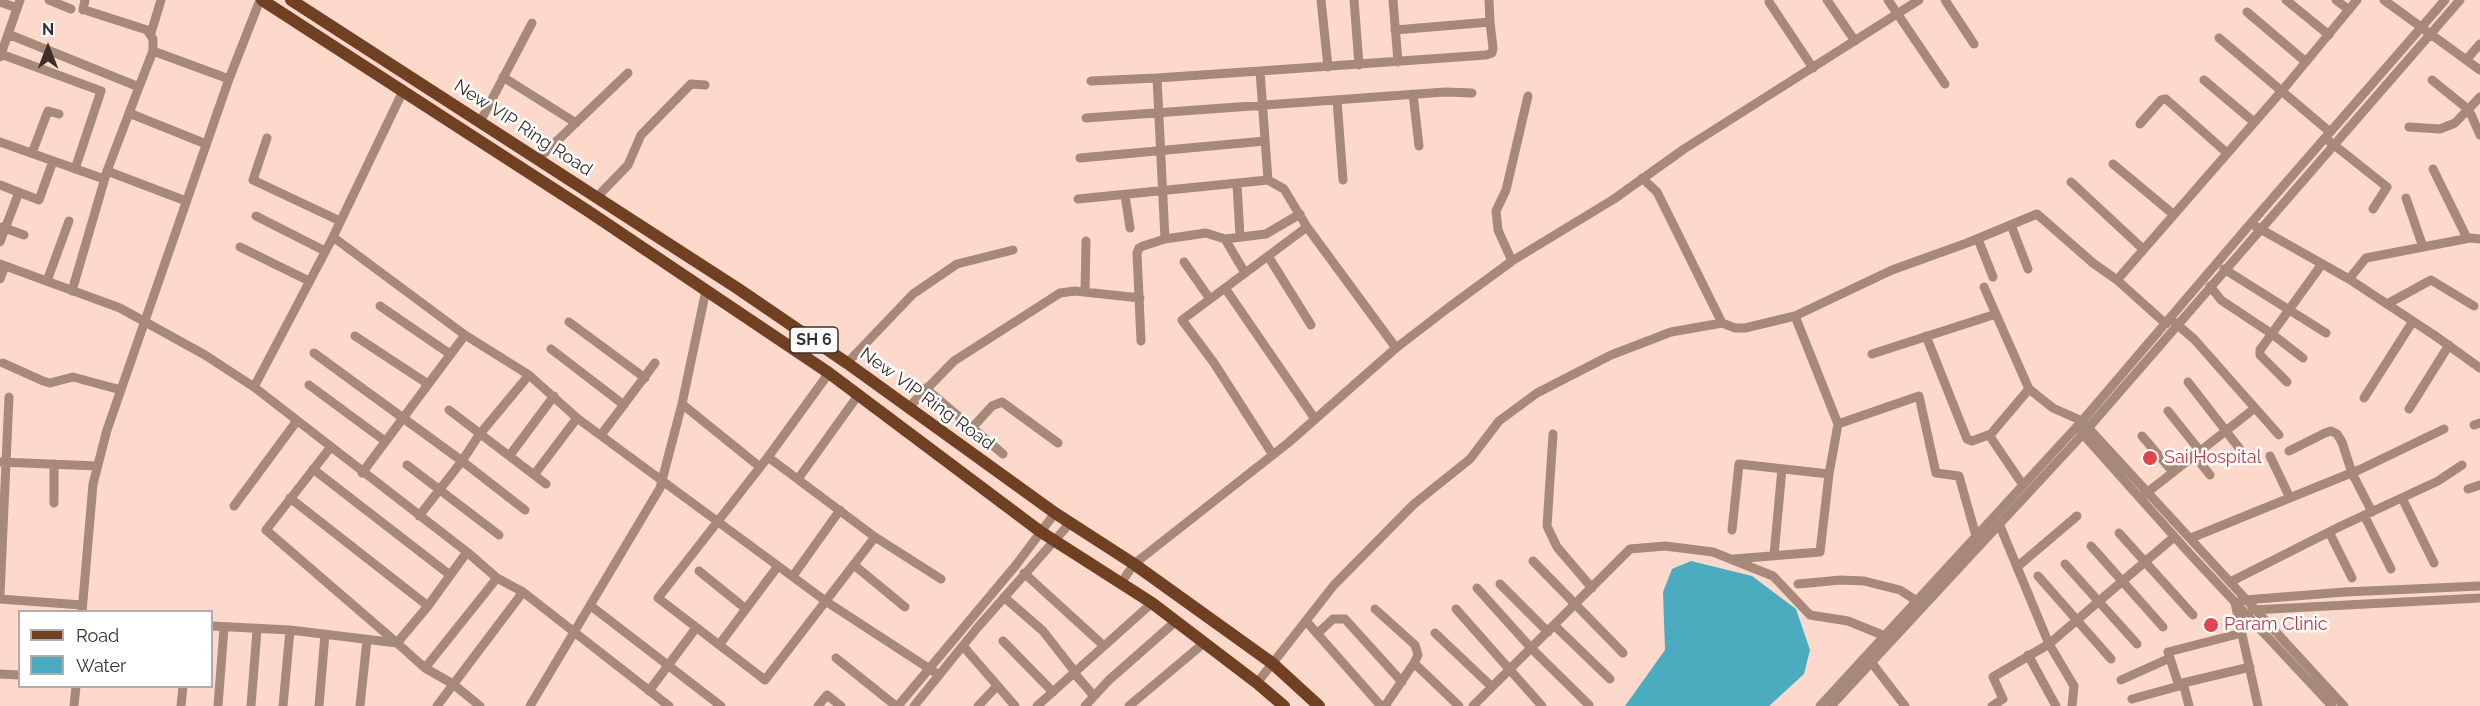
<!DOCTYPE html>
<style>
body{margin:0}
#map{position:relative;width:2480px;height:706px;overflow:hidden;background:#fcd9cb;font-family:Raleway,sans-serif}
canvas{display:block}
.legend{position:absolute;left:18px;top:610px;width:195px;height:78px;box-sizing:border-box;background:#fff;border:2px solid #b1acaa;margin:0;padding:8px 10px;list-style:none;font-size:18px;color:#3c2f2a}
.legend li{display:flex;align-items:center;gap:12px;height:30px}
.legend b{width:30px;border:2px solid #b1acaa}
.north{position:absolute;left:18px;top:18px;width:60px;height:60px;-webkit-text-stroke:4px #fff;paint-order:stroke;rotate:0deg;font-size:16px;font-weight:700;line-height:24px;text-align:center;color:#3c2f2a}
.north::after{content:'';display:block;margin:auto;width:21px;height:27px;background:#3c2f2a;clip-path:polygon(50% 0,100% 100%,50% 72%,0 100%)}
</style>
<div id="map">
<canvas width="2480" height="706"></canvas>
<ul class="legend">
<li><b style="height:8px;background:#704023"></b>Road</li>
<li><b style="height:16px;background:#4bacbf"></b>Water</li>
</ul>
<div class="north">N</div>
</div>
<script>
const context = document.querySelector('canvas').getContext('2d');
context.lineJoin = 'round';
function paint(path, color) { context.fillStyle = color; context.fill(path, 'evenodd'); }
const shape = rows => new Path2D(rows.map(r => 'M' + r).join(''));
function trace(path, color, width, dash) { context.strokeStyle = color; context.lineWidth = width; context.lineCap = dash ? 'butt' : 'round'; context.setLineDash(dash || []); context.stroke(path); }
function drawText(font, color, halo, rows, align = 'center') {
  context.font = font + ' Raleway,sans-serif'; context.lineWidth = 5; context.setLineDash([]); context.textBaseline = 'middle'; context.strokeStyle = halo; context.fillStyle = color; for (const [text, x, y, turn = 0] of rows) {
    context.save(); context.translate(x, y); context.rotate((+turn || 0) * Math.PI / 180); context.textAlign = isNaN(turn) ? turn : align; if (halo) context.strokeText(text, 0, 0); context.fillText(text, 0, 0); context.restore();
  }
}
paint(shape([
 [1691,561,1752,576,1796,609,1810,650,1804,674,1769,706,1625,706,1665,650,1663,592,1672,569]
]), '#4bacbf');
trace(shape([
 [49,0,71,9],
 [1321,0,1328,67],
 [1354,0,1359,65],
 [1393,0,1398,62],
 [1827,0,1855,41],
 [1888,0,1945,84],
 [1945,0,1974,44],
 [2286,0,2329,35],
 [2336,0,2349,10],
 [2384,0,2480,70],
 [0,2,17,8],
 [1769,2,1813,68],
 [83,10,85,0],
 [88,11,147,30,153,39,153,51],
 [2247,12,2306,62],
 [1395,30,1490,22,1489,0],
 [151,33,161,0],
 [8,34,139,87,107,171,72,291],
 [2219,38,2330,132],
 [1,54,101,91,75,169],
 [0,57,20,0],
 [2466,60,2480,44],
 [1260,71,1157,78,1165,239,1206,233,1225,239,1266,234,1300,214],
 [503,77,576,123],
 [2204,80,2254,122],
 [2432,80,2469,110,2480,135],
 [1091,81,1157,78],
 [139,87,153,51,229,79],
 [1413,94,1419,146],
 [1337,100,1343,180],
 [129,113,206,144],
 [1086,118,1445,92,1472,93],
 [480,122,532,23],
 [2140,124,2161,100,2166,99,2227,153],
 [2409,127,2440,129,2455,123,2480,97],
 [267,138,253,180,340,221],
 [2329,141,2387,187,2373,209],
 [0,142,104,179],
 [32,153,48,111,59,114],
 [1080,158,1265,141],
 [538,159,628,73],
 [2113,164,2173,214],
 [2433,169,2467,238],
 [107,171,186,201],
 [2071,182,2143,249],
 [1237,184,1240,237],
 [0,185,39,200,53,161],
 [1125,195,1130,228],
 [597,197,628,165,641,135,691,84,705,85],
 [2406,198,2423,247],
 [1078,199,1268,180],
 [256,216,325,251],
 [2011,225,2028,269],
 [2255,226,2349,279,2434,335,2480,368],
 [2,227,24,235],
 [1307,227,1396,348],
 [333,237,465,335,529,375,577,418,827,602,939,675],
 [1225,239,1245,273],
 [1978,239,1993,277],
 [0,242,19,192],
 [240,247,309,281],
 [1268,256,1311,325],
 [1512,261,1498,230,1496,211,1506,190,1528,96],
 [1184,262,1210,299],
 [0,264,120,308,205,355,254,387,467,552,497,578,523,592,669,706],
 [2224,269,2326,333],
 [0,279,5,266],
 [2349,279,2366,258,2470,238,2480,239],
 [2117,280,2166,324],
 [47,281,69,221],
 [2210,286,2221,300,2272,334,2303,358],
 [1984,287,2029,389,2053,408,2082,421,2344,706],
 [1225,288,1315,419],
 [1085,292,1086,241],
 [2387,304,2431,280,2474,306],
 [380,306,450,354],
 [569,322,645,378],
 [1722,323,1735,328,1745,328,1795,316],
 [355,336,428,384],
 [1926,336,1967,439,1972,441,1991,434],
 [1141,341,1137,253,1139,248,1143,246,1165,239],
 [551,349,624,405],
 [314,353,462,461,525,510],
 [1872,354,1996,314],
 [3,363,43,381,50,383,73,377,121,390],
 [847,363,913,294,957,264,1013,250],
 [829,373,768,457,658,598,765,680,875,537],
 [2188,382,2243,453],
 [2287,382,2260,355,2260,350,2322,264],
 [309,385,385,441],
 [254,387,333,237,403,91],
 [925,388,1003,454],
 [2364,398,2413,321],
 [682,404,760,467],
 [909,407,954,361,1060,293,1075,291,1140,298],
 [2255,408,2279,435],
 [2409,409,2449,345],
 [449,410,546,484],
 [2168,411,2200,451],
 [1838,424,1795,316,1892,270,1967,243,2037,214,2093,263,2117,280,2286,86,2357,0],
 [2474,425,2480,423],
 [972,428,992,406,1002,402,1058,443],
 [2080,431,2190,554,2332,706],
 [1553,434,1547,526,1557,547,1592,588],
 [601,435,655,363],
 [2142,436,2173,472],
 [330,448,266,530,397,643,428,606,467,552],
 [2289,451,2325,433,2331,431,2337,434,2342,442,2352,473,2372,512],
 [510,455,554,396],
 [1273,455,1214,363,1182,320,1307,227,1284,189,1268,180,1260,71,1486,55,1492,53,1493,48,1490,22],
 [2194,455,2210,475],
 [2270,456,2290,498],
 [768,457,875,537,941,579],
 [0,462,97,466],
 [54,464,54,503],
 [407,465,499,535],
 [313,469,450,575],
 [362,473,465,335],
 [534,475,577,418],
 [798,479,859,394],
 [2023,485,1991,438,1991,434,2029,389],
 [2468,489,2480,485],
 [2144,495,2255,408,2194,339,2174,322],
 [290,498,428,606],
 [2402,498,2434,563],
 [234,506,296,422],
 [2364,515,2391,569],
 [419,516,462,461,479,435,529,375],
 [1732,530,1739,464,1829,474],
 [2329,532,2352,578],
 [2119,533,2193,615],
 [2191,538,2361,469,2444,429],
 [2091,546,2163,627],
 [1774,555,1782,469],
 [1734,559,1820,552,1829,474,1838,424,1919,396,1936,473,1959,476,1976,536],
 [1533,561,1623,653],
 [2065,564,2137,644],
 [854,565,905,607],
 [2017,567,2077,516],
 [699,571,746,609],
 [1024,573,1104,646],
 [793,576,840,510],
 [2038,576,2111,659],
 [2230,582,2341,526,2438,481,2462,465],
 [1121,583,1134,564,1288,443,1396,348,1448,308,1512,261,1614,199,1684,149,1919,0],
 [1500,584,1548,632],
 [1798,584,1841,580,1864,581,1900,590,1917,601],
 [1477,588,1531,648,1589,705],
 [0,595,9,397],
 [1004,597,1043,631,1075,672],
 [0,599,82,605],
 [591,606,721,706],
 [1375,609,1415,645,1418,655,1414,663],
 [1456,609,1542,706],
 [2252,610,2480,598],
 [82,612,93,484,107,430,229,79,260,0],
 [1306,621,1381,706],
 [1554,625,1610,679],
 [212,626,290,630,397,643,425,668,453,684,480,706],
 [1435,633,1492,687],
 [1317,634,1333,619,1345,619,1402,682],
 [1003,641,1053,692],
 [719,645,778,566],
 [963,646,1015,706],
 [2028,655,2056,706],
 [836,658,896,706],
 [1871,662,1905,706],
 [425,668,497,578],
 [1074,673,1094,696],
 [0,674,20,675],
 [2121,680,2170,658],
 [1257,683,1334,585,1414,504,1470,459,1499,421,1537,393,1611,355,1671,332,1722,323,1665,208,1657,192,1642,178],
 [2183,683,2179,686,2168,652,2242,633],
 [649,691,696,628],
 [2132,699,2179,686],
 [74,706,76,686],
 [181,706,183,686],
 [218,706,224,628],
 [251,706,257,630],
 [283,706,290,630],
 [319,706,325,634],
 [360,706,367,640],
 [437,706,523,592],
 [530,706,660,488,682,404,706,290],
 [818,706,827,695,841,706],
 [898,706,1016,565,1055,513],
 [914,706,978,627,1070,523],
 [978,706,997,686],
 [1037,706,1152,603],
 [1085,706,1109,680,1175,622],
 [1129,706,1204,643],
 [1385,706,1414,663,1459,706],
 [1473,706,1630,549,1665,546,1713,552,1773,576,1810,615,1848,621,1885,636,1889,640],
 [1820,706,2082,421,2251,223,2445,0],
 [1831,706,2083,434,2460,0],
 [1992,706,2003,699,1993,677,2049,644,2000,526],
 [2072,706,2074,686,2049,644,2174,537],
 [2189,706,2183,683,2250,667],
 [2258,706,2235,603,2245,600,2345,592,2480,586]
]), '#a68979', 9);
trace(shape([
 [262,0,588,211,829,373,1041,532,1152,603,1257,683,1284,706],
 [291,0,737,288,847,363,1055,513,1134,564,1272,663,1319,706]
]), '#704023', 12);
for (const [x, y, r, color] of [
 [2150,458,8,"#e0444e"],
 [2211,625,8,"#e0444e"]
]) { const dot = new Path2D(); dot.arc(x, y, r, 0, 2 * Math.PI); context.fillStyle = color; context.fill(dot); trace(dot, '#fff', 2); }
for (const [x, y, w] of [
 [814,340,48]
]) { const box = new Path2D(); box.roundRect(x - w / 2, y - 13, w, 26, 4.5); context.fillStyle = '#fff'; context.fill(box); trace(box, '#3c2f2a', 1.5); }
drawText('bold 16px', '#3c2f2a', null, [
 ["SH 6",814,340]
]);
drawText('18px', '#3c2f2a', '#fff', [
 ["New VIP Ring Road",523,128,33],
 ["New VIP Ring Road",927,399,36]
]);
drawText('18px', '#be3a42', '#fff', [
 ["Sai Hospital",2164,458],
 ["Param Clinic",2224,625]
], 'left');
</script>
